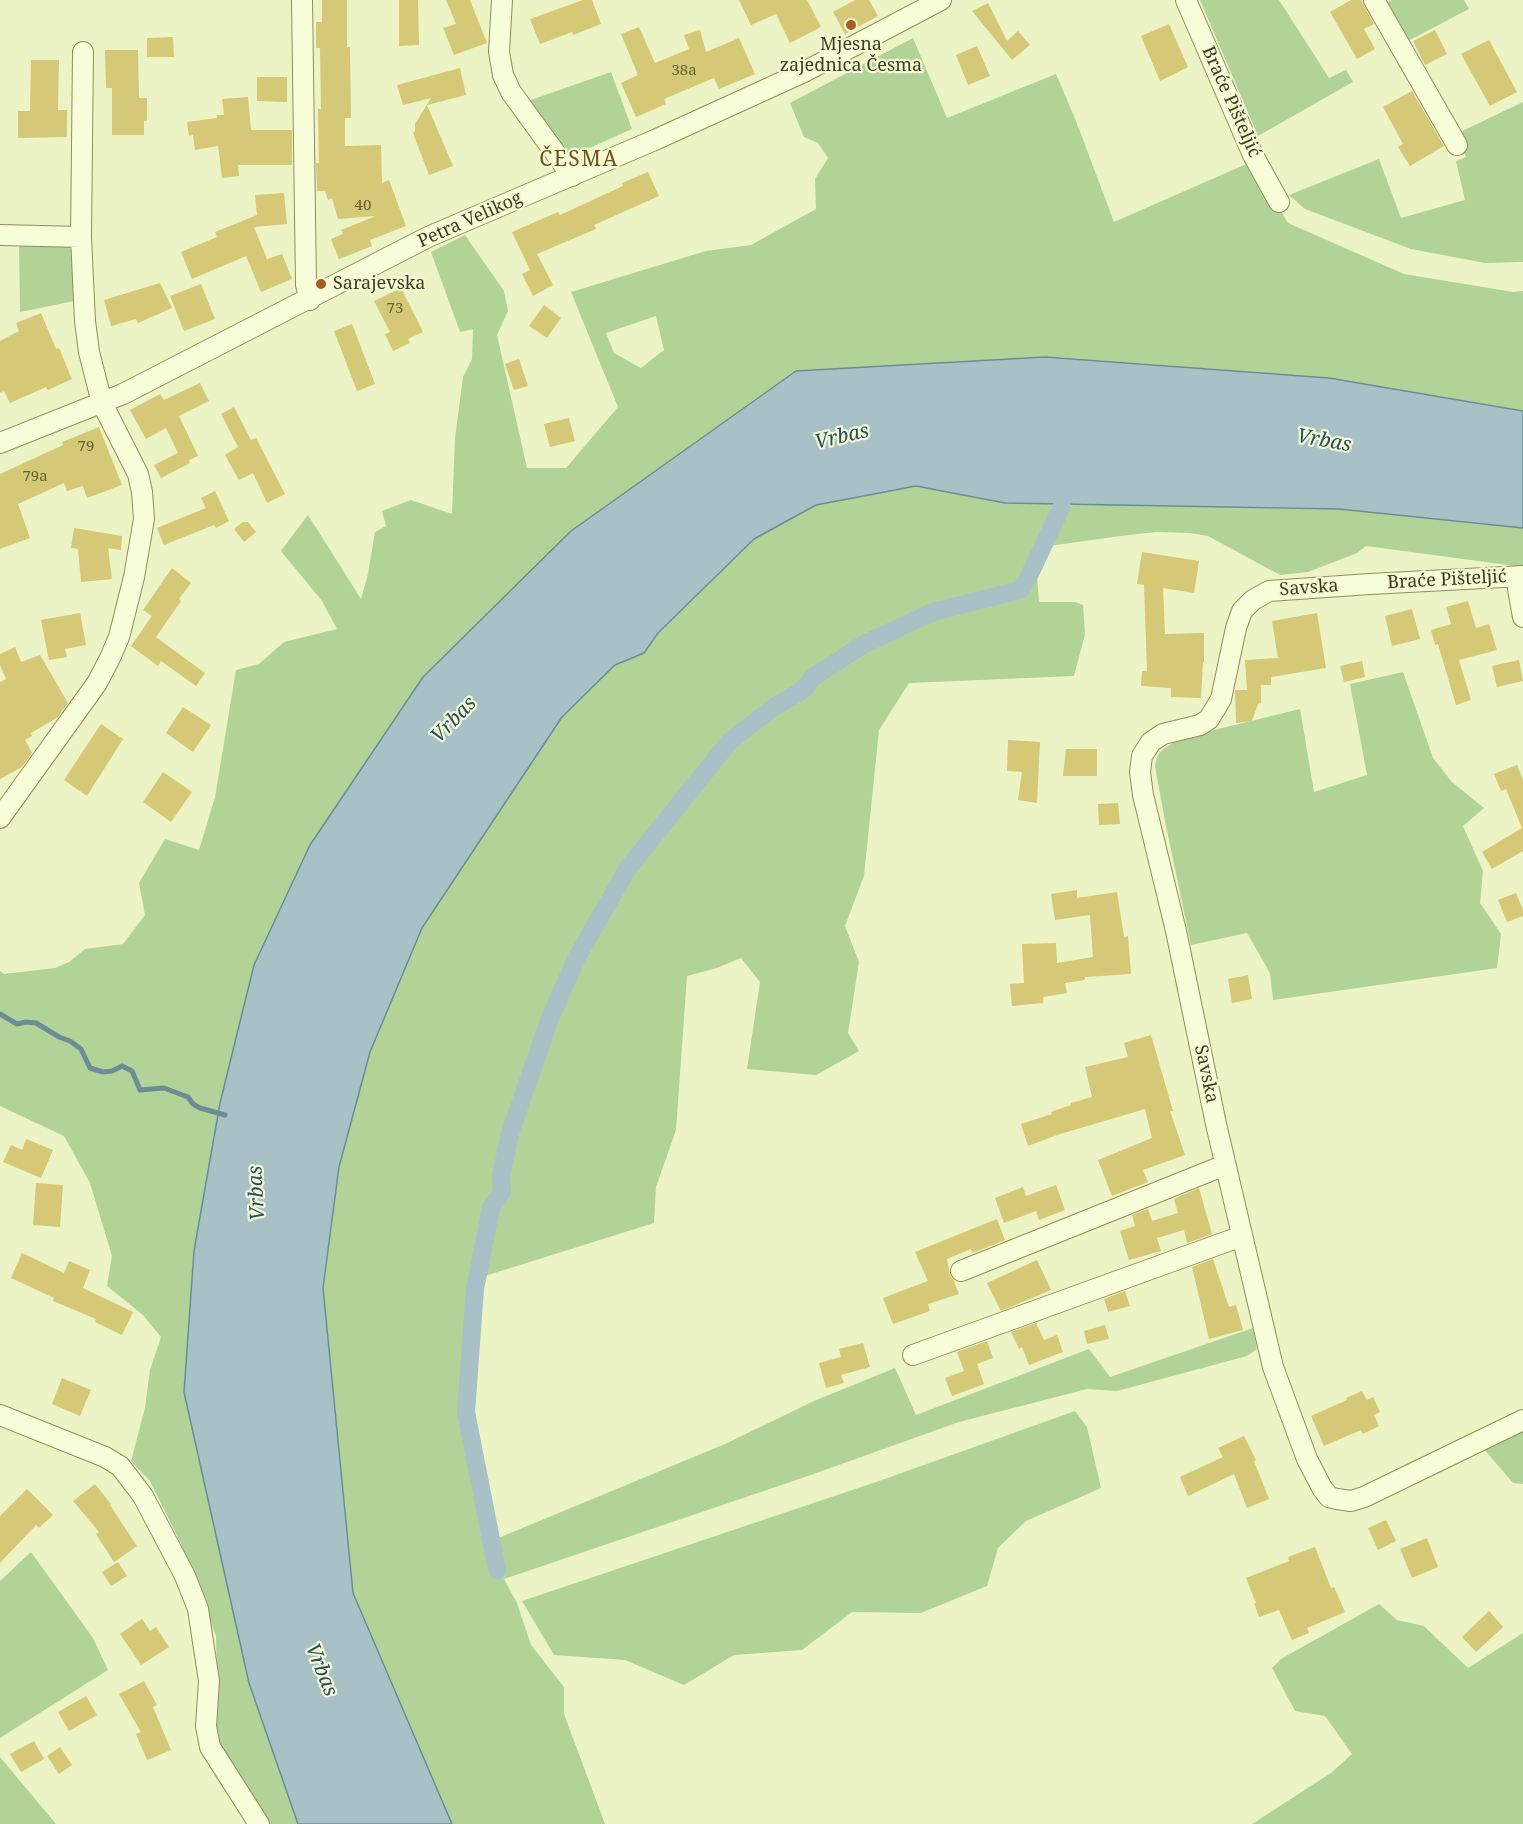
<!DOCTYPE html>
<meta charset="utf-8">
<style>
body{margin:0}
canvas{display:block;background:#ecf3c5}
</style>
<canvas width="1523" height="1824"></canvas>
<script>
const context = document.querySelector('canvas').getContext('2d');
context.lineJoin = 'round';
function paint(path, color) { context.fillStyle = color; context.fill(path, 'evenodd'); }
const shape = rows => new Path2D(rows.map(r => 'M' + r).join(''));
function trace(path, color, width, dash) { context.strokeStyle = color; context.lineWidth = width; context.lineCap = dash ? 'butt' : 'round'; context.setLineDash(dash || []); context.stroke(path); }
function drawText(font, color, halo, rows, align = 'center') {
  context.font = font + ' "Noto Serif",serif'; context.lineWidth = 4.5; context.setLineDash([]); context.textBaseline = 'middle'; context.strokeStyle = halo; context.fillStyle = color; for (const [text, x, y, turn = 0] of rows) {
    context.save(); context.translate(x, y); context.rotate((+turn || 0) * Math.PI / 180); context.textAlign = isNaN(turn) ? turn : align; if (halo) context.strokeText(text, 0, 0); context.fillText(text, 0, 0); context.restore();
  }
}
paint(shape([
 [1200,0,1279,0,1329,78,1346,70,1353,82,1258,136],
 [1392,0,1464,0,1469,9,1406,42,1384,4],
 [913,38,947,118,1056,74,1076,121,1114,222,1251,162,1288,223,1404,274,1513,292,1523,291,1523,411,1329,378,1055,357,796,371,254,965,220,1104,194,1251,184,1392,249,1683,298,1824,267,1824,226,1760,212,1729,217,1683,216,1636,181,1544,150,1481,131,1461,145,1408,150,1370,161,1337,143,1315,107,1286,112,1256,90,1183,64,1136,0,1106,0,971,4,974,55,968,69,962,85,949,123,944,145,915,139,883,165,839,199,850,215,797,236,670,259,664,284,642,337,629,322,601,281,551,308,515,361,599,368,574,375,532,386,526,382,511,411,500,452,514,455,438,463,377,472,359,473,329,460,332,431,252,465,235,504,291,508,311,497,335,527,468,566,468,618,407,571,292,706,251,751,245,816,209,815,179,828,158,818,143,804,137,790,103],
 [656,316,664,350,641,368,614,353,606,333],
 [611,72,632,129,576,154,560,149,525,102],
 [1523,102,1523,262,1485,263,1411,249,1305,209,1289,195,1379,159,1401,218,1465,200,1456,161,1466,157,1456,134],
 [19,243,65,245,71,249,74,253,74,301,20,312],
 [916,486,1005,503,1339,509,1523,528,1523,567,1366,546,1357,553,1308,572,1280,575,1208,536,1190,533,1156,532,1120,536,1035,548,1039,602,1075,602,1083,605,1085,634,1074,676,909,683,879,730,864,876,845,926,859,962,848,1033,859,1051,816,1075,747,1069,760,982,741,958,717,968,687,976,676,1130,656,1187,654,1223,485,1276,473,1399,485,1484,496,1539,725,1444,814,1401,895,1368,916,1415,1089,1349,1110,1377,1253,1328,1257,1349,1247,1356,1117,1391,1087,1389,959,1422,808,1476,504,1579,517,1603,531,1645,564,1687,564,1714,605,1824,451,1824,353,1593,323,1288,338,1167,370,1052,422,928,562,717,615,665,644,653,658,633,754,539,816,505],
 [1403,672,1433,758,1452,782,1484,808,1463,826,1483,871,1480,903,1501,934,1497,968,1273,1000,1270,973,1247,933,1191,945,1165,821,1155,766,1157,757,1161,751,1183,736,1202,733,1300,709,1314,792,1367,775,1350,684],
 [1075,1411,1087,1427,1101,1488,1026,1521,998,1548,987,1586,921,1613,852,1612,802,1650,734,1655,684,1685,625,1660,554,1655,522,1601,879,1481],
 [1523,1429,1523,1484,1513,1483,1483,1448],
 [31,1552,93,1638,108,1670,0,1738,0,1581],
 [1379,1604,1397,1620,1424,1626,1468,1668,1523,1633,1523,1824,1252,1824,1331,1773,1352,1754,1325,1716,1295,1711,1272,1668,1281,1659],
 [0,1757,56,1824,0,1824]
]), '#b1d397');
const water = shape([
 [1045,357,1329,378,1523,411,1523,528,1339,509,1005,503,916,486,816,505,754,539,658,633,644,653,615,665,562,717,422,928,370,1052,339,1167,323,1288,353,1593,452,1824,298,1824,249,1683,184,1392,194,1251,220,1103,254,965,310,845,423,677,571,531,796,371,1045,357]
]);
paint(water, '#a7c1c6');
trace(water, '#6c8d96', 1.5);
trace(shape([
 [0,1014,17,1024,26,1022,36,1023,59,1037,70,1041,81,1049,90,1068,103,1072,112,1071,122,1066,132,1071,140,1090,164,1088,188,1097,193,1104,200,1108,225,1115]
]), '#6c8d96', 5);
trace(shape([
 [497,1570,466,1412,475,1289,491,1208,502,1192,501,1176,510,1133,550,1018,577,957,628,868,730,741,774,707,804,689,812,678,864,644,933,612,1020,590,1028,578,1062,506]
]), '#a7c1c6', 18);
paint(shape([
 [322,0,347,0,347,47,350,47,351,118,345,118,345,146,381,145,382,183,389,180,406,226,370,240,372,246,339,259,331,239,343,234,341,230,376,216,338,219,332,198,328,200,325,191,317,191,316,163,319,163,318,109,321,109,320,48,316,48,316,22,322,22],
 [399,0,418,0,419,45,399,46],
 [446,0,470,0,487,43,454,55,443,28,456,24],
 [583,0,592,0,601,24,573,35,572,32,540,44,530,19],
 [739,0,807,0,821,27,790,43,776,14,751,25],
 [855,0,869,0,878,16,845,34,833,12],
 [1351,0,1361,0,1374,24,1364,29,1375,49,1357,59,1330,12],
 [988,3,1007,41,1018,31,1030,45,1012,60,972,11],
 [1169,24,1188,67,1160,81,1141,36],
 [639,27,655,63,689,49,684,35,700,30,706,52,739,38,755,74,719,89,714,78,664,99,666,104,636,117,621,83,638,75,621,34],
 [1435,30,1447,54,1425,65,1413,41],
 [173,37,174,57,147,57,147,38],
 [1489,40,1517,92,1490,106,1461,54],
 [977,46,990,76,968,85,956,55],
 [105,50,138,50,139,98,147,98,147,121,144,121,144,135,112,135,112,88,106,88],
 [31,60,59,60,58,110,67,110,67,137,18,138,18,111,30,111],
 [460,68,466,95,427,105,453,166,429,175,413,133,415,131,415,124,431,98,403,105,397,85],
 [257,77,287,77,287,102,257,101],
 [1412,91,1444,146,1410,166,1398,147,1403,144,1383,107],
 [248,97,251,130,292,130,292,165,238,165,239,176,222,178,218,146,195,150,193,135,189,136,187,122,217,118,217,115,224,115,222,99],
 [648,172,659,196,594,225,596,229,537,254,553,285,533,296,522,274,530,270,512,232,558,212,560,215,623,186,622,183],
 [284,193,287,224,254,227,267,259,282,254,292,279,261,292,246,256,192,279,181,252,217,237,215,232,257,215,255,195],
 [160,283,172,308,138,323,136,319,111,326,104,300],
 [201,284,215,319,184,331,170,296],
 [401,288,423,332,408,339,410,343,393,351,385,334,390,332,374,301],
 [544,305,561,318,547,338,529,326],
 [41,313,56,349,59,348,72,379,48,390,46,387,10,403,4,391,0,393,0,341,19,331,16,323],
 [352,324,375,384,357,391,334,331],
 [519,359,528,386,514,390,505,364],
 [200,383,209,401,179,416,198,456,189,460,190,463,161,478,154,465,178,453,166,428,146,439,130,410,160,394,164,400],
 [234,407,251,440,256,438,285,494,267,503,253,473,239,480,225,455,238,447,221,414],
 [569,418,575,441,550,447,544,424],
 [99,427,122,485,87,498,83,486,67,491,64,483,18,504,30,538,0,549,0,474,63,445,62,442],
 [215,491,229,521,216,528,214,525,164,545,157,528,206,508,201,498],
 [243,522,248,522,256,532,244,542,234,529],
 [74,528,122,536,121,550,108,548,112,579,81,582,78,549,71,548],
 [1142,552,1199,561,1194,593,1163,588,1165,634,1204,633,1204,662,1203,662,1201,698,1171,697,1171,688,1141,686,1142,671,1147,671,1144,585,1137,584],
 [172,568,191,583,179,599,181,601,156,637,205,673,196,686,161,661,158,666,131,646,152,616,143,610],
 [1468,601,1476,628,1489,624,1497,650,1459,660,1471,700,1456,705,1438,644,1435,645,1431,630,1451,624,1446,607],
 [1412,609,1420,639,1392,646,1385,616],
 [80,613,86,645,65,649,67,657,49,660,41,620],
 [1317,613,1326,668,1271,677,1271,685,1261,685,1261,703,1258,704,1252,721,1236,723,1235,690,1247,690,1245,660,1278,658,1272,621],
 [15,647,21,662,40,655,68,703,58,717,31,733,32,736,25,740,32,753,22,767,0,779,0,682,6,679,0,665,0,654],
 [1519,660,1523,681,1497,687,1492,666],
 [1362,661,1365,677,1344,682,1340,666],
 [183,707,211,725,193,752,166,733],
 [101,724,123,739,87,796,64,780],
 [1008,740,1040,742,1037,803,1018,800,1022,772,1007,771],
 [1066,749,1097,749,1097,776,1063,776],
 [1517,765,1523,780,1523,851,1492,869,1482,852,1522,828,1506,789,1501,791,1494,774],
 [163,772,192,792,171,822,143,802],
 [1118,803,1120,824,1099,825,1098,804],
 [1077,890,1077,898,1117,892,1124,937,1128,936,1131,974,1085,977,1085,980,1065,983,1067,993,1043,997,1043,1003,1012,1006,1010,984,1024,983,1022,944,1056,943,1057,963,1093,957,1090,915,1055,920,1051,894],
 [1516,893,1523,910,1523,916,1507,922,1498,900],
 [1248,975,1252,999,1232,1003,1228,979],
 [1151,1035,1173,1111,1170,1111,1185,1155,1143,1170,1148,1182,1112,1196,1098,1160,1152,1138,1145,1109,1057,1135,1028,1146,1021,1124,1052,1114,1051,1112,1071,1105,1071,1103,1092,1097,1085,1067,1128,1057,1124,1043],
 [26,1139,53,1150,41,1178,3,1162,11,1145,22,1150],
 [36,1183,63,1185,60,1227,33,1225],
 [1056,1185,1065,1210,1039,1220,1036,1211,1004,1223,995,1198,1023,1187,1026,1196],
 [1199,1188,1212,1234,1187,1243,1184,1230,1157,1238,1161,1251,1129,1260,1120,1231,1135,1226,1132,1215,1148,1209,1152,1221,1178,1213,1174,1199],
 [997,1219,1005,1240,972,1253,971,1249,947,1259,950,1275,954,1281,959,1294,928,1304,930,1311,893,1324,883,1298,928,1281,915,1252],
 [22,1253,64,1273,69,1261,90,1270,83,1288,133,1312,122,1335,95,1322,96,1319,53,1301,54,1298,11,1278],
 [1213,1259,1229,1307,1236,1305,1243,1330,1209,1339,1192,1267],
 [1037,1260,1051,1290,1001,1311,987,1283],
 [1125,1291,1130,1306,1108,1312,1104,1299],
 [1036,1323,1044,1340,1057,1335,1063,1352,1029,1365,1022,1347,1019,1349,1011,1332],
 [1105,1325,1109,1339,1087,1344,1084,1331],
 [987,1341,993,1358,977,1364,984,1384,952,1396,945,1378,964,1371,957,1352],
 [863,1343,870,1367,841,1375,844,1383,826,1388,819,1363,841,1357,839,1349],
 [62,1378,91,1390,80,1416,52,1404],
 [1362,1391,1367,1400,1373,1397,1380,1412,1374,1415,1379,1426,1363,1434,1361,1430,1324,1446,1311,1416,1347,1400,1346,1398],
 [1244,1436,1256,1460,1254,1461,1269,1499,1247,1508,1234,1474,1188,1496,1180,1477,1223,1457,1218,1448],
 [95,1484,111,1504,110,1505,137,1546,114,1562,96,1534,99,1532,73,1501],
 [27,1489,53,1515,39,1528,36,1525,0,1563,0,1516],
 [1386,1520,1396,1541,1378,1550,1368,1528],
 [1427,1538,1438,1567,1412,1578,1400,1549],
 [1315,1547,1331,1588,1334,1587,1345,1612,1307,1628,1309,1633,1292,1640,1279,1610,1259,1617,1254,1603,1256,1603,1246,1578,1289,1561,1288,1557],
 [118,1562,127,1576,111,1586,102,1572],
 [1489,1611,1503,1627,1476,1652,1462,1637],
 [142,1619,150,1631,156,1627,169,1647,141,1665,120,1634],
 [144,1681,157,1705,153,1707,171,1750,147,1760,136,1734,141,1732,119,1694],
 [86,1696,97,1715,69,1731,58,1712],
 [34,1741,44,1759,21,1772,10,1754],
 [60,1747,72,1765,59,1774,47,1756]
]), '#d5c876');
const minor = shape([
 [302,0,306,285,310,300],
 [502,0,499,52,503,75,511,92,572,176],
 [1186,0,1253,155,1279,202],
 [1374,0,1457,145],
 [0,235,81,237],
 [0,443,123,394,428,237,657,139,804,72,941,0],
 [1519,576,1518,589,1523,617],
 [1523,576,1370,584,1269,591,1253,600,1242,611,1236,628,1221,699,1209,719,1200,725,1163,734,1151,742,1142,756,1140,772,1143,795,1176,931,1216,1124,1273,1367,1307,1459,1322,1488,1329,1497,1337,1499,1351,1501,1364,1497,1523,1420],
 [0,818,97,683,110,658,119,637,134,577,144,519,142,492,138,474,102,403,89,352,85,321,81,237,83,52],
 [961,1271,1225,1165],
 [913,1355,1242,1236],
 [0,1415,105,1457,120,1466,143,1496,185,1576,198,1609,209,1681,206,1726,210,1747,259,1824]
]);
trace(minor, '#908f58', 22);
trace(minor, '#f7fcd9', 20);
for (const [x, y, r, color] of [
 [851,25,6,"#a75c21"],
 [321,284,6,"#a75c21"]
]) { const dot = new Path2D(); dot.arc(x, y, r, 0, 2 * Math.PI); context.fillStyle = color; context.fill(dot); trace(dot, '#f4f9d5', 2); }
drawText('15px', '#646034', null, [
 ["38a",684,71],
 ["40",363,206],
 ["73",395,309],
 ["79",86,447],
 ["79a",35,477]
]);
drawText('18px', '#3f3d1e', '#f4f9d5', [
 ["Mjesna",851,45],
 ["zajednica Česma",851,66],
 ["Sarajevska",333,284,"left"]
]);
drawText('18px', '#3f3d1e', '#f4f9d5', [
 ["Braće Pišteljić",1231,102,66],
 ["Petra Velikog",470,220,-24],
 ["Braće Pišteljić",1447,580,-3],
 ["Savska",1309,588,-4],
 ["Savska",1206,1074,78]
]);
drawText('italic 20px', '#2b4c60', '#f4f9d5', [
 ["Vrbas",842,437,-13],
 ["Vrbas",1324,441,10],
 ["Vrbas",454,720,-46],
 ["Vrbas",257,1193,-93],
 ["Vrbas",321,1670,68]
]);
context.letterSpacing = '1.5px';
drawText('21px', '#715218', '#f4f9d5', [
 ["ČESMA",579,160]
]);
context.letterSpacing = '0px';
</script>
